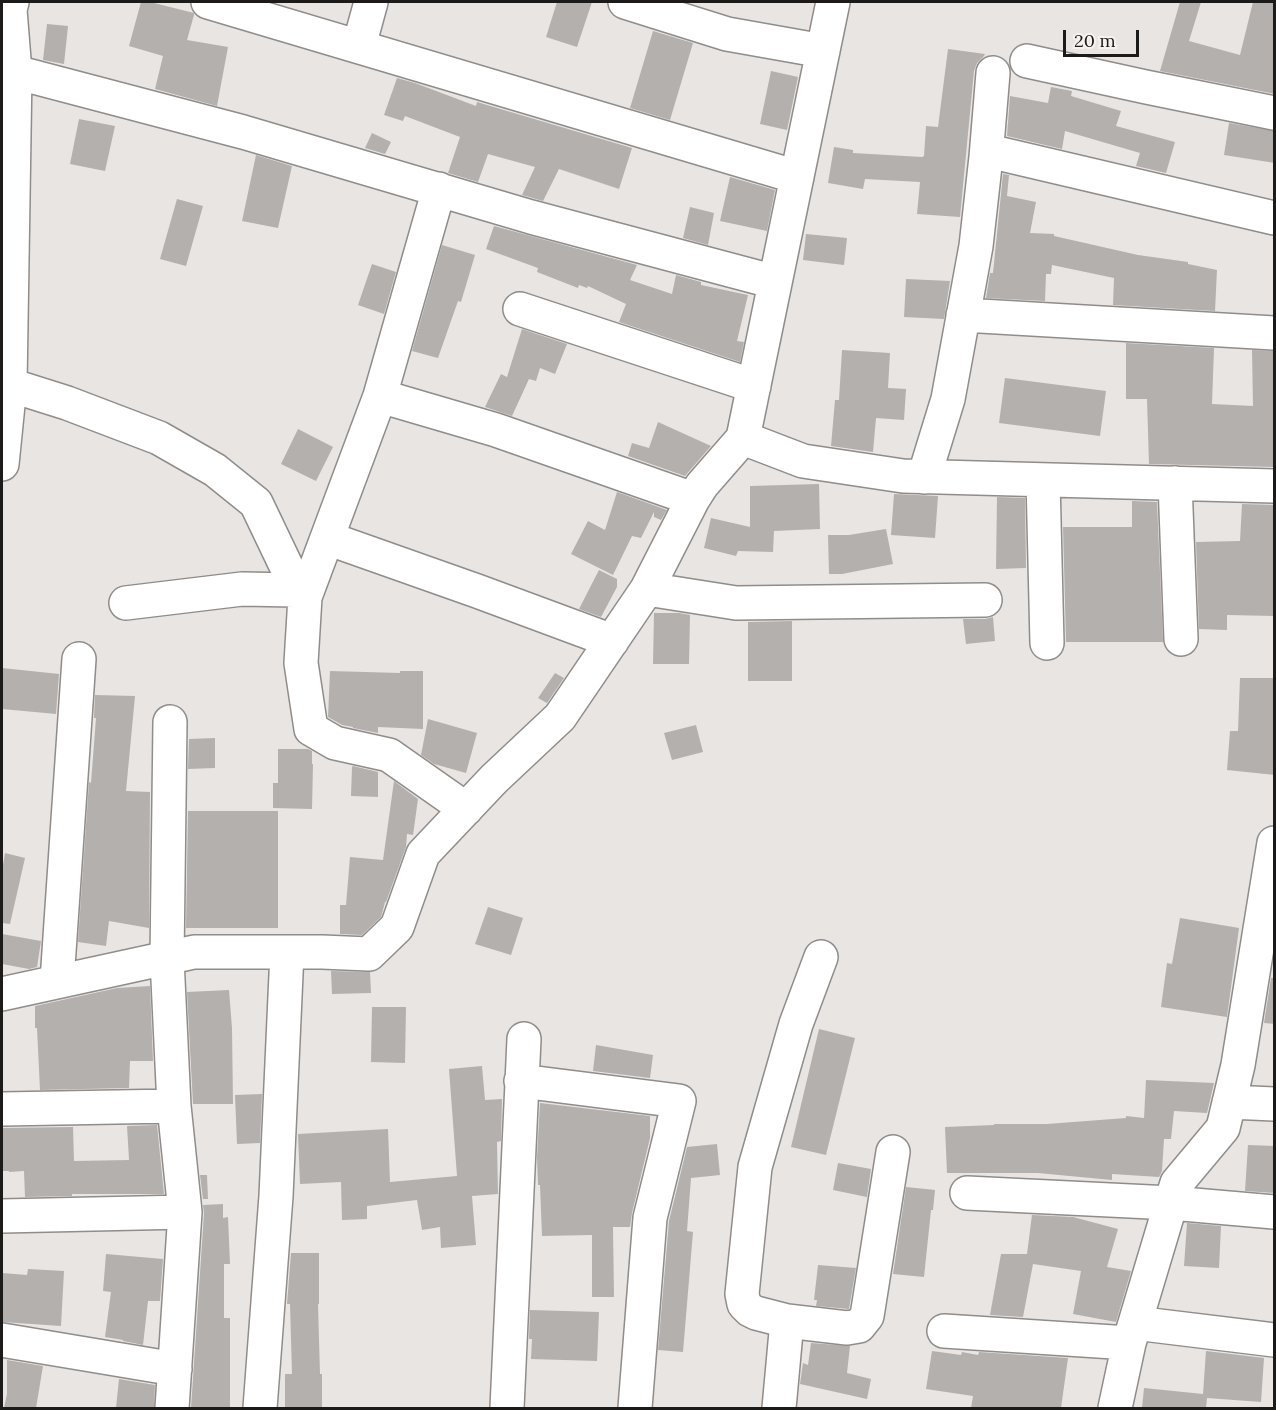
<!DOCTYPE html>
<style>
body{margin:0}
#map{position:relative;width:1276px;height:1410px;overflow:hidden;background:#e9e5e2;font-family:Lora,serif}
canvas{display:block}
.frame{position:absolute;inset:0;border:3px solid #1c1b1a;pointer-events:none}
.scale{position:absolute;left:1063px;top:30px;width:76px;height:27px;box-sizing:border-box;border:3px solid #1c1b1a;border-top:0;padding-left:8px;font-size:18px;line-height:21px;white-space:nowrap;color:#1c1b1a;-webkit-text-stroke:4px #f6f2f0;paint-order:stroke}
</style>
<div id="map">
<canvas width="1276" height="1410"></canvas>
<div class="frame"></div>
<div class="scale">20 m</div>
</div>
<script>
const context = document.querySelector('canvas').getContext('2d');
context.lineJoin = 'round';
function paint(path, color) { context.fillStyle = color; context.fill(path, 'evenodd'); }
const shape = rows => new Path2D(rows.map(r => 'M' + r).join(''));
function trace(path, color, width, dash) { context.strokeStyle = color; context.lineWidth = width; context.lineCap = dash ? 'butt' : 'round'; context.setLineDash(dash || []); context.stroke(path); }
paint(shape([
 [141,2,150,2,194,13,194,15,187,40,228,47,217,106,155,89,163,56,129,46],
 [557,2,592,2,577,47,546,37],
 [1180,2,1201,2,1189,41,1240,55,1253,2,1275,2,1275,94,1160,71],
 [47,24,68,26,64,64,43,60],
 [653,31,693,43,670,120,630,108],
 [948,49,985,54,984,56,977,63,974,71,960,217,917,214,920,182,865,179,863,189,828,183,834,147,853,150,853,153,922,157,924,156,926,126,938,127],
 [771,71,798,77,787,130,760,124],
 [397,78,415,83,476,106,477,102,632,148,619,189,559,169,543,201,522,195,535,167,488,154,478,182,448,173,460,137,405,116,403,121,384,115],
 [1051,87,1072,91,1071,96,1121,111,1116,126,1175,142,1166,173,1136,166,1140,153,1065,131,1062,149,1007,136,1010,96,1048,103],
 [79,119,115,126,105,171,70,164],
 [1229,123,1275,131,1275,163,1224,155],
 [372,133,391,142,385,154,365,148],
 [256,155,292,166,278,228,242,221],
 [1003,174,1009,175,1007,196,1036,202,1030,233,1054,234,1054,236,1138,255,1188,262,1188,264,1217,270,1215,311,1113,305,1114,278,1052,265,1051,274,1046,274,1045,301,986,298,990,273,993,273],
 [730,177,775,190,767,231,720,221],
 [177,199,203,206,186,266,160,259],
 [690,207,714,213,708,245,683,238],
 [494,226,637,265,630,280,672,294,676,275,701,282,701,285,748,295,737,341,744,342,740,362,619,322,626,304,588,286,587,288,579,285,578,288,537,272,538,268,486,249],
 [806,234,847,238,844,265,803,260],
 [442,245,475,255,461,302,458,301,438,358,412,351],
 [372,264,396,272,384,314,358,305],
 [906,279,950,281,944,319,904,317],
 [522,329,567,344,555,374,540,368,536,381,529,379,512,416,485,407,501,374,507,377],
 [1126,343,1214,348,1212,404,1253,406,1252,350,1275,351,1275,467,1149,464,1147,399,1126,399],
 [842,350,890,353,888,388,906,389,904,420,876,418,873,452,831,446,835,400,839,400],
 [1005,378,1106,391,1100,436,999,423],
 [658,422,711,446,685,476,628,456,632,443,649,448],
 [298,429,333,447,316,481,281,464],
 [819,484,820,529,774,531,773,552,738,551,736,556,704,548,711,518,750,527,750,486],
 [617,492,667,510,661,520,654,517,654,512,641,538,632,536,613,575,571,554,588,521,605,530],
 [894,494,938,496,935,538,891,535],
 [997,497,1025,498,1026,568,996,569],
 [1132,501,1157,502,1163,642,1066,642,1063,527,1132,527],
 [1242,504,1275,505,1275,616,1227,615,1227,630,1199,629,1196,542,1240,541],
 [886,529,893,564,842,574,829,574,828,535,849,535],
 [599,570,617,579,617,587,601,617,579,609],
 [654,613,679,613,690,615,689,664,653,664],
 [993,617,995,641,966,644,963,619,985,619],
 [792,621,792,681,748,681,748,622],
 [2,668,59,674,56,714,2,709],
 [330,671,400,673,400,671,423,671,423,729,378,727,378,733,353,728,353,727,342,725,328,717],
 [555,673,564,678,547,703,538,698],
 [1240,678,1275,678,1275,775,1227,770,1230,731,1238,731],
 [95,695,135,696,126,791,150,792,149,928,109,921,106,946,78,942,89,782,91,783,96,718,94,718],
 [428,719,477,733,466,773,434,764,421,755],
 [696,725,703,752,672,760,664,733],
 [215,738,215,768,188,769,189,739],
 [278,749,308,749,312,751,312,764,313,764,312,809,273,808,273,783,278,783],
 [353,766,378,772,378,797,351,796,352,767],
 [394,781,418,799,413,835,407,834,406,847,386,902,385,902,384,906,381,917,362,935,340,934,340,905,346,905,350,857,383,860],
 [188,811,278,811,278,928,186,928],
 [5,853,25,858,10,924,2,923,2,871],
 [488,907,523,918,511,955,475,944],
 [1180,918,1239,928,1227,1017,1161,1007,1167,963,1172,964],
 [2,934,41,941,37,967,29,969,2,964],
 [331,971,370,972,371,993,332,994],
 [1271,978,1275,978,1275,1024,1264,1023],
 [150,986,153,1061,130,1061,129,1088,40,1090,37,1028,35,1028,35,1006,117,988],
 [229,990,232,1028,233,1104,193,1104,187,992],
 [372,1007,406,1007,405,1063,371,1062],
 [819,1029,855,1038,826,1155,791,1147],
 [596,1045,653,1055,650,1078,593,1071],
 [482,1066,485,1100,502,1099,501,1141,497,1142,498,1194,472,1196,476,1245,441,1248,440,1227,422,1230,417,1200,367,1206,367,1219,342,1220,341,1182,300,1184,298,1134,388,1129,390,1182,457,1176,449,1069],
 [1146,1080,1214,1083,1207,1113,1174,1111,1171,1139,1164,1139,1162,1171,1159,1177,1112,1174,1112,1180,1038,1173,947,1173,945,1127,994,1125,994,1124,1047,1124,1126,1118,1126,1116,1144,1118],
 [262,1094,260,1143,237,1144,235,1095],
 [540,1103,650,1116,650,1138,632,1213,630,1227,613,1227,614,1297,592,1297,592,1235,542,1236,540,1185,538,1185,537,1157],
 [157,1125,164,1194,72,1194,72,1196,25,1197,24,1171,9,1172,9,1171,2,1171,2,1128,73,1127,74,1161,129,1160,127,1126],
 [717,1144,720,1175,691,1178,687,1231,693,1232,683,1352,658,1350,669,1221,687,1147],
 [1248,1145,1275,1146,1275,1193,1245,1191],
 [838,1163,871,1169,867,1197,833,1190],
 [200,1175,207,1175,208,1199,203,1199],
 [906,1187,935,1190,933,1210,931,1210,924,1277,893,1274],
 [223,1204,223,1218,228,1217,230,1264,224,1264,224,1318,230,1318,230,1408,191,1408,204,1213,203,1205],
 [1032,1215,1073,1217,1118,1229,1107,1267,1131,1271,1116,1322,1073,1314,1081,1271,1033,1264,1023,1317,990,1315,1001,1254,1027,1254],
 [1187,1223,1221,1226,1219,1268,1184,1266],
 [291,1253,319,1253,319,1304,318,1304,320,1374,322,1374,322,1408,285,1408,285,1374,292,1374,290,1304,287,1304],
 [106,1254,163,1259,160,1301,148,1301,143,1345,123,1341,123,1340,105,1337,111,1292,103,1291],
 [818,1265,856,1268,849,1309,816,1306,817,1300,814,1300],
 [28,1269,64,1271,61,1326,2,1322,2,1273,27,1275],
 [530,1310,599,1312,597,1361,531,1359,532,1339,529,1339],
 [811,1343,850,1346,847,1373,871,1379,867,1399,800,1384,803,1363,808,1365],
 [932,1351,961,1355,962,1352,978,1355,979,1352,1068,1358,1061,1408,971,1408,973,1396,926,1389],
 [1206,1351,1264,1358,1261,1402,1207,1398,1206,1408,1142,1408,1144,1388,1203,1394],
 [7,1360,43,1366,36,1408,4,1408,7,1394],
 [119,1379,155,1385,154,1408,116,1408]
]), '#b4b0ad');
const minor = shape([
 [12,2,10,10,15,72],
 [208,2,797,177],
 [625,2,727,34,823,51],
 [359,46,371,2],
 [1027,61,1146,87,1274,113],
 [987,146,997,153,1274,218],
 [520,309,754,386],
 [963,315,1274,333],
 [10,385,67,403,159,438,215,470,256,503,289,572,295,590,305,597],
 [380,396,439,189],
 [743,438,803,461,903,476,1274,486],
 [2,464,10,385,15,72,243,132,531,217,775,282],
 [924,477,948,399,976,246,986,157,993,73],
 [1043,480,1047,643],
 [1175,483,1181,639],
 [327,538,477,591,612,641],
 [647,589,736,603,985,600],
 [126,603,242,589,295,590],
 [170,722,167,959,174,1106,185,1212,172,1408],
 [466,809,389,755,335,743,311,729,301,663,305,597,380,396,496,430,693,499],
 [57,981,79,659],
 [2,994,194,952,322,952,369,954,397,927,423,854,494,779,560,717,647,589,693,499,702,485,743,438,833,2],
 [521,1081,679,1101,650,1218,635,1408],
 [1229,1102,1274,1104],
 [2,1109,174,1106],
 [967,1193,1171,1203,1274,1212],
 [2,1216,185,1212],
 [787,1321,756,1313,750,1310,744,1304,742,1294,755,1167,796,1024,821,957],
 [1135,1323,1274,1340],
 [944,1331,1129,1343],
 [2,1340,175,1369],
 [260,1408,276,1196,287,952],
 [507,1408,524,1039],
 [779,1408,787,1321,847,1328,859,1326,867,1316,893,1152],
 [1115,1408,1129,1343,1177,1183,1223,1128,1238,1065,1274,843]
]);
trace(minor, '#908c8a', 36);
trace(minor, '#fff', 33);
</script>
